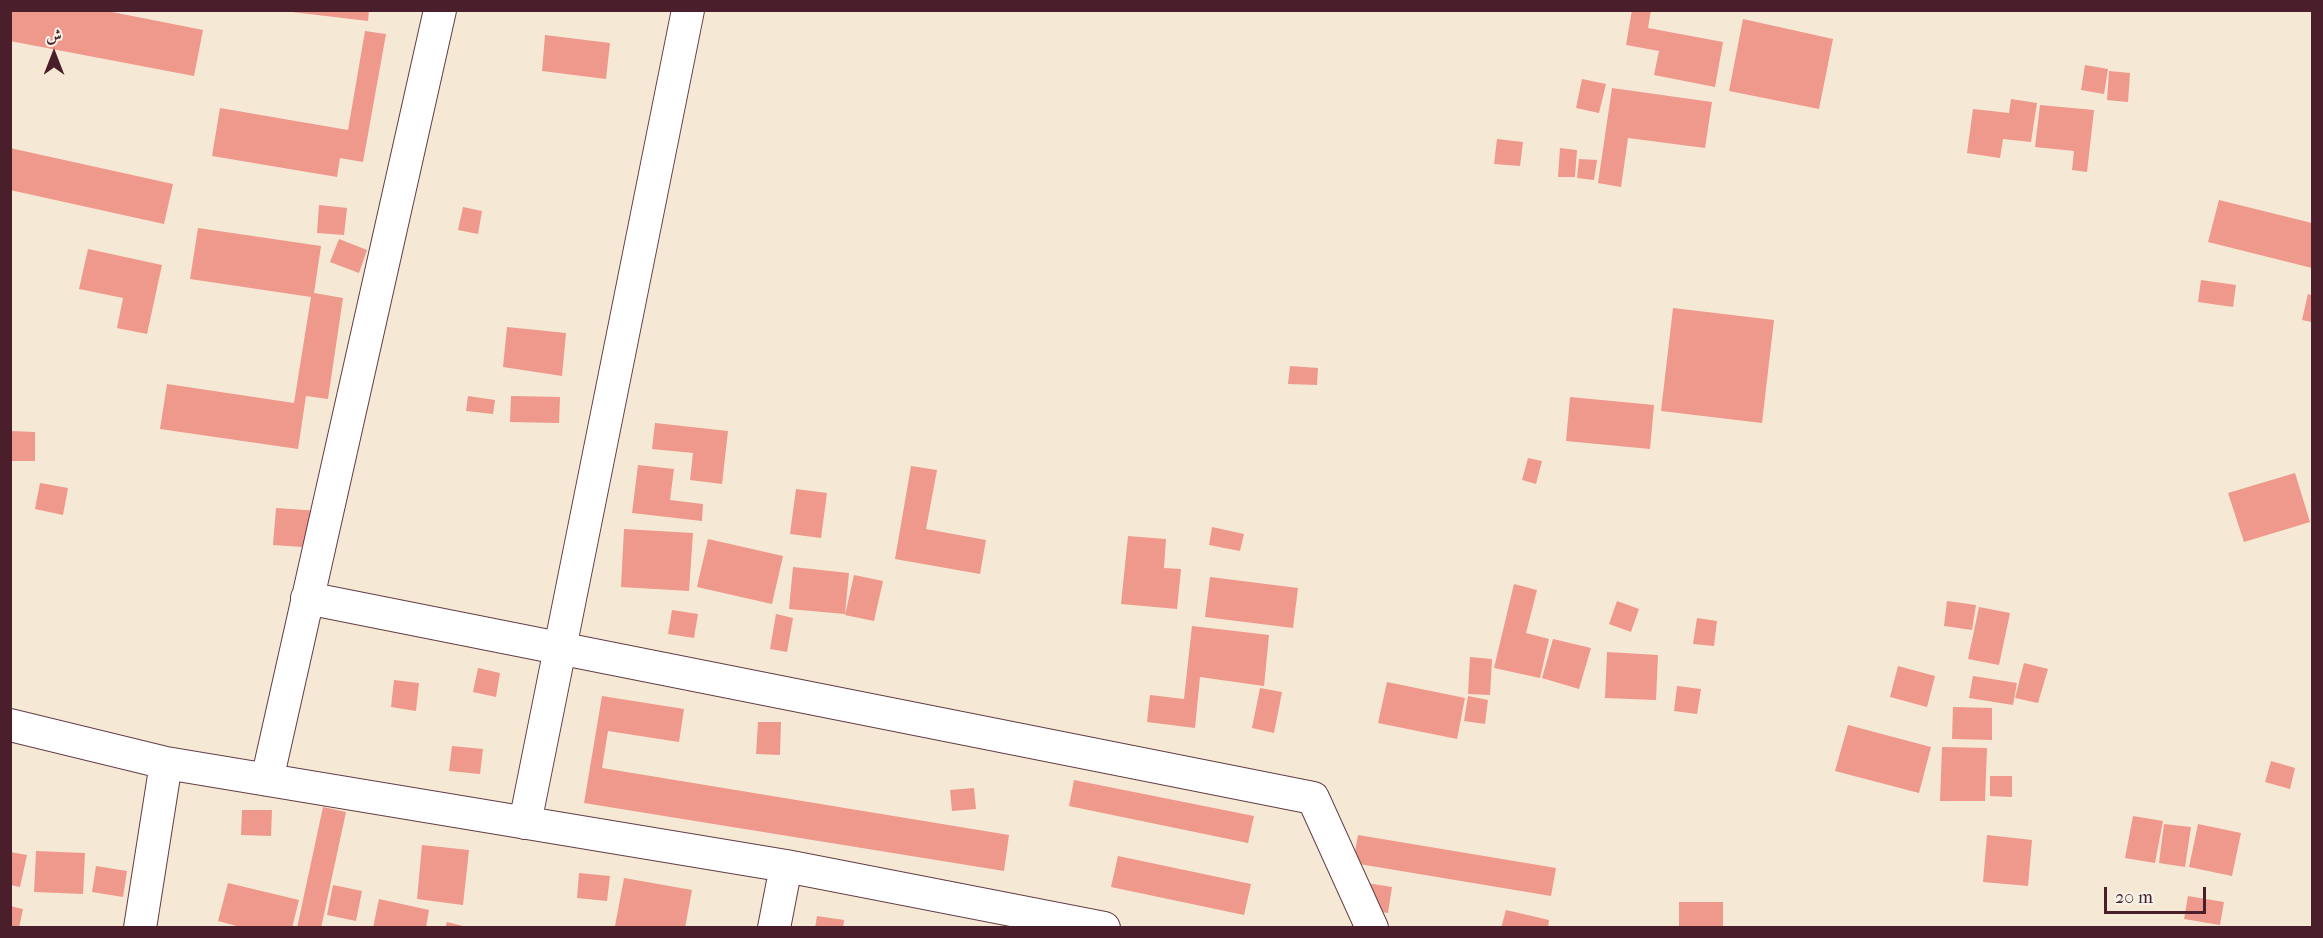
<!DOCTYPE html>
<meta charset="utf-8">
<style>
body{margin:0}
#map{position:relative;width:2323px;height:938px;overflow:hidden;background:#f5e9d5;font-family:"IM FELL French Canon",Amiri,serif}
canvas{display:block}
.frame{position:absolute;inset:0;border:12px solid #4a1f2b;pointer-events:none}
.north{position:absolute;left:24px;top:24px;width:60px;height:60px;-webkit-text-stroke:4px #f7f3e8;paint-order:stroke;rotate:0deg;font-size:16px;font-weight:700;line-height:24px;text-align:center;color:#4a1f2b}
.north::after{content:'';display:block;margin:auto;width:21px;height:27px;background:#4a1f2b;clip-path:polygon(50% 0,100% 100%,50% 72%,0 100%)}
.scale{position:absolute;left:2104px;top:887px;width:102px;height:27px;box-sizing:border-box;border:3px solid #4a1f2b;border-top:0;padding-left:8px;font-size:18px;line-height:21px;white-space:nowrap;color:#4a1f2b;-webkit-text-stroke:4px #f7f3e8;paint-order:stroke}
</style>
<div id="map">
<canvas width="2323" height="938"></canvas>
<div class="frame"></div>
<div class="north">ش</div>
<div class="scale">20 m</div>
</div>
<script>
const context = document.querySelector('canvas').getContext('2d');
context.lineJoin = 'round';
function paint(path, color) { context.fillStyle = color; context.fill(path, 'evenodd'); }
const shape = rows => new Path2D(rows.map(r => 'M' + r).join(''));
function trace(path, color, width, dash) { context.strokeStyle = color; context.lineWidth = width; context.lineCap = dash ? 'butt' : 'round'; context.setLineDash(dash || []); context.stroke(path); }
paint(shape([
 [10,10,102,10,203,30,194,76,10,41],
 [275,10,369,10,368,21],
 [1632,10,1651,10,1648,28,1723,42,1715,87,1654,75,1659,51,1626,45],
 [1743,19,1833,39,1819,109,1729,91],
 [365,31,386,34,363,162,340,158,337,177,212,156,220,108,348,130],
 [545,35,610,43,606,79,542,71],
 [2085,65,2108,69,2104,94,2081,90],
 [2109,71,2130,73,2128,102,2107,100],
 [1582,79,1606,84,1599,113,1576,108],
 [1612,88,1712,102,1705,148,1628,138,1621,187,1598,183],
 [2011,99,2037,103,2031,142,2003,139,2000,158,1967,153,1973,109,2009,113],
 [2040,105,2094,110,2087,172,2072,170,2074,151,2035,147],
 [1497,139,1523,142,1520,166,1494,164],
 [10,148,173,184,164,224,10,190],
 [1560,148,1577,150,1575,177,1558,177],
 [1579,159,1597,160,1594,180,1577,178],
 [2219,200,2312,223,2312,268,2208,242],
 [319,205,347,208,344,235,317,233],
 [463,207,482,211,478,234,458,230],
 [198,228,321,246,314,293,343,298,328,399,306,396,298,449,160,429,167,384,294,403,311,297,190,279],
 [339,239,367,250,359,273,330,262],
 [88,249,162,265,147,334,117,328,123,298,79,289],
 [2201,280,2236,285,2233,307,2198,302],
 [2308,294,2312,295,2312,322,2302,320],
 [1673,308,1774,320,1762,423,1661,411],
 [507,327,566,333,562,376,503,367],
 [1290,366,1318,368,1317,385,1288,384],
 [468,396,495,400,493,414,466,411],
 [511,396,560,397,559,423,510,422],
 [1570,397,1654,405,1650,449,1566,441],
 [655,423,728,431,722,484,690,480,693,453,652,449],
 [10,431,35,432,35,461,10,461],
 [1528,458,1542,461,1536,484,1522,480],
 [638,465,674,469,670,500,703,504,702,521,632,513],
 [911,466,937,470,926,529,986,540,980,574,895,559],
 [2295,473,2310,522,2244,542,2228,493],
 [40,483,68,488,63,515,35,509],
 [796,489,827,493,821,538,790,534],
 [276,508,320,511,317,548,273,545],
 [1212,527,1244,534,1240,551,1209,545],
 [624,529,693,533,689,591,621,587],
 [1128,536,1166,539,1164,568,1181,569,1177,609,1121,604],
 [708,539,783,556,772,604,697,587],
 [793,567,849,573,845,614,789,609],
 [854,575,883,581,874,621,845,615],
 [1210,577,1298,588,1293,628,1205,617],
 [1514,584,1537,590,1526,633,1549,639,1540,678,1494,668],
 [1617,601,1639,609,1631,632,1609,624],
 [1947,601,1976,605,1972,630,1944,626],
 [1979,607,2010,613,1999,665,1968,659],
 [672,610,698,614,694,638,668,634],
 [776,614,793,618,787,652,770,649],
 [1697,618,1717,621,1714,646,1693,644],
 [1192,626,1269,635,1264,686,1200,677,1195,728,1147,722,1150,695,1184,699],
 [1553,639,1591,648,1579,689,1542,678],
 [1607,652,1658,655,1656,700,1605,698],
 [1470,657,1492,659,1490,695,1468,694],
 [2024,663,2048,669,2038,703,2015,698],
 [1898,666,1935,676,1927,707,1890,697],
 [478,668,500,673,496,697,473,692],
 [1973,676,2017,683,2013,705,1969,698],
 [394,680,419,683,416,711,391,707],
 [1387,682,1465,698,1457,739,1378,723],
 [1677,686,1701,689,1697,714,1674,711],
 [1260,688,1282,692,1274,733,1252,728],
 [602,696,684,709,679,742,608,731,602,768,1009,835,1004,871,584,803],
 [1468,696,1488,700,1485,724,1464,721],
 [1953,707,1992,708,1992,740,1952,739],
 [758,722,781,722,780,755,756,754],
 [1848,725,1931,747,1919,793,1835,771],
 [452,746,483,749,480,774,449,771],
 [1942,747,1987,748,1985,801,1940,801],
 [2271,761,2295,768,2290,789,2265,782],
 [1990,776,2012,776,2012,797,1990,796],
 [1074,780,1254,816,1248,843,1069,806],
 [974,788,976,809,952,811,950,790],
 [323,807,346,812,321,928,297,928],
 [242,810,272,810,271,836,241,835],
 [2133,816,2163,821,2155,863,2125,858],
 [2164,824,2191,827,2185,867,2159,863],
 [2198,824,2241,833,2232,876,2189,867],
 [1358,835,1556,868,1551,896,1353,863],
 [1987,835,2032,840,2028,886,1983,882],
 [422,845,469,850,463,905,417,899],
 [36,851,85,853,83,894,34,892],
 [10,852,27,855,20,887,10,885],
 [1118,856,1251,884,1244,915,1111,887],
 [96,866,127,871,123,897,92,892],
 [579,873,610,876,607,901,577,898],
 [624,878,692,890,685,928,627,928,615,926],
 [1348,880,1392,887,1388,913,1345,906],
 [228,883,299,900,292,928,244,928,218,921],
 [333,885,362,891,356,921,327,915],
 [2188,896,2224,902,2220,925,2184,919],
 [379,899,429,910,426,928,373,928],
 [1679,902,1723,902,1723,926,1679,926],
 [10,906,23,909,19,928,10,928],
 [1506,910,1549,920,1548,928,1501,928],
 [817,916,844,920,843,928,815,928],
 [447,922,467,927,467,928,445,928]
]), '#ef988c');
const street = shape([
 [307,598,1313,798,1372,928],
 [10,725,166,763,786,866,1104,928],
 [267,780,440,10],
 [525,823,688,10],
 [140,928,166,763],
 [774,928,786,866]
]);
trace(street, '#643d44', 34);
trace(street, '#fff', 32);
</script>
